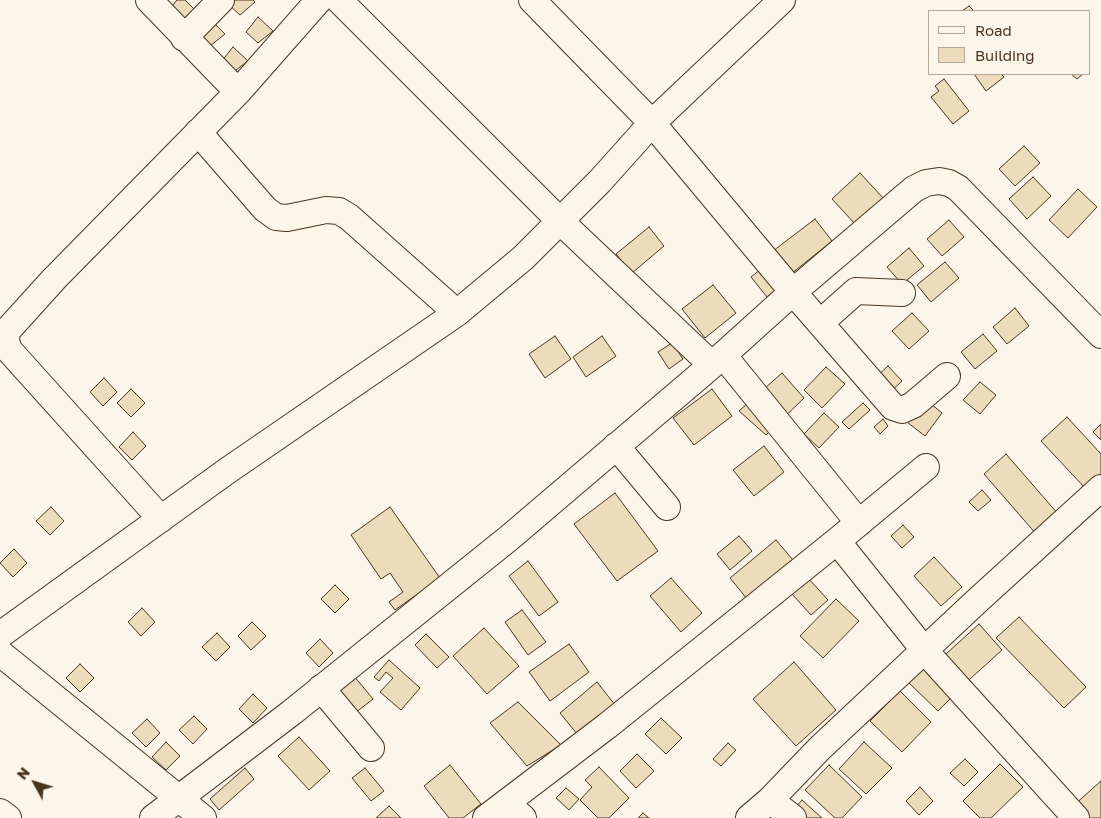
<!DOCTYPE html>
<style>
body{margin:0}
#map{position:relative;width:1101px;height:818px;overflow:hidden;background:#fbf6e9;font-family:"Golos Text",sans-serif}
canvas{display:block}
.legend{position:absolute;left:928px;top:10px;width:162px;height:65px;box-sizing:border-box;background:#fbf6e9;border:1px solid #b4a999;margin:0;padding:6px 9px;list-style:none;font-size:15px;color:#4a3520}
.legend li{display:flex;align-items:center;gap:10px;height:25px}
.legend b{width:25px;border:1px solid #b4a999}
.north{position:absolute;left:10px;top:758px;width:50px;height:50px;-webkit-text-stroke:4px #fbf6e9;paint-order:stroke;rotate:309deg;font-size:14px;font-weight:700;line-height:20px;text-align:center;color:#4a3520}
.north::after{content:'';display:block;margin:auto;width:18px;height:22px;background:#4a3520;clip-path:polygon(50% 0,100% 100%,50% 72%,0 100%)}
</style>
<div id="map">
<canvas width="1101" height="818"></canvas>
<ul class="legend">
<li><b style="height:6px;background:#fbf6e9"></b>Road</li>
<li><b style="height:14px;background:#ecdcbc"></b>Building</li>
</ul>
<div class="north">N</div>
</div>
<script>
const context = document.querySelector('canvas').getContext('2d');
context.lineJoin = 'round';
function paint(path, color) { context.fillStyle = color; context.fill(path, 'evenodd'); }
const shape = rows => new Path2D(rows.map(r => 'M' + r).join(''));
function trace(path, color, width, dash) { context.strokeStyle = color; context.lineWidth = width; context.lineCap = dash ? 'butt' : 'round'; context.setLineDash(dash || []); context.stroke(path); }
const building = shape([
 [177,0,185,0,195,10,180,22,168,11,177,0],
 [231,0,253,0,255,2,240,15,228,4,231,0],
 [969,6,974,11,962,11,969,6],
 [258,17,273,31,258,43,246,32,258,17],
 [211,20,225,34,210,46,198,35,211,20],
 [233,47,248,61,232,73,221,62,233,47],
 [974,74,1001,74,1004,77,986,91,974,74],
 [1071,74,1083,74,1077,79,1071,74],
 [944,79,969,111,953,124,931,97,939,91,935,86,944,79],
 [1024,146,1040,163,1015,186,999,169,1024,146],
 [860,173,884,199,856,225,832,199,860,173],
 [1033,177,1051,196,1027,219,1009,199,1033,177],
 [1078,189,1097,207,1068,238,1049,220,1078,189],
 [815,219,832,241,791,274,773,251,815,219],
 [949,220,964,237,942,256,927,239,949,220],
 [649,227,664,246,632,273,616,254,649,227],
 [909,248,924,266,902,284,887,267,909,248],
 [945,262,959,278,931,302,917,285,945,262],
 [761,269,777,289,767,297,751,277,761,269],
 [713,285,736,313,705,338,682,309,713,285],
 [1015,308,1029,326,1007,344,993,327,1015,308],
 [912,313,929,331,909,349,892,331,912,313],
 [983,334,997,351,975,369,961,352,983,334],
 [555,336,571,359,545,378,529,354,555,336],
 [602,336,616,356,586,377,573,357,602,336],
 [672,343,683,359,669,369,658,352,672,343],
 [888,366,902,381,887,395,873,380,888,366],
 [826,367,845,384,822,408,804,390,826,367],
 [782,373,804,398,766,435,739,411,782,373],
 [104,378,117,392,103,406,90,392,104,378],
 [980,382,996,395,980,414,963,400,980,382],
 [131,389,145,403,131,417,117,403,131,389],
 [712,389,732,416,694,445,673,418,712,389],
 [925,399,942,413,925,436,907,422,925,399],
 [863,403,870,410,849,429,842,422,863,403],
 [824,413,839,427,819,448,804,434,824,413],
 [1067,417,1101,454,1101,475,1086,489,1041,441,1067,417],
 [883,419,888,426,880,434,874,427,883,419],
 [1101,424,1101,440,1093,432,1101,424],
 [133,432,146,446,132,460,119,447,133,432],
 [764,446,784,472,754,496,733,470,764,446],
 [1006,454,1059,515,1037,535,984,474,1006,454],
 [982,490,991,500,978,511,969,502,982,490],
 [615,493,658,551,617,581,574,524,615,493],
 [51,507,64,521,50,535,36,521,51,507],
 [390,507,440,578,395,610,389,602,403,592,390,573,381,579,351,535,390,507],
 [903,525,914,537,902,548,891,536,903,525],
 [739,536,752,551,730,570,717,554,739,536],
 [776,540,798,566,752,605,730,578,776,540],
 [14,549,27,563,13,577,0,563,14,549],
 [934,557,962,587,941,606,914,576,934,557],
 [528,561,558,602,539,616,509,576,528,561],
 [671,578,702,613,681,632,650,596,671,578],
 [808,578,828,600,811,615,791,593,808,578],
 [335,585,349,599,335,613,321,599,335,585],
 [836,599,859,621,823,658,800,636,836,599],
 [142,608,155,622,141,636,128,622,142,608],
 [522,610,546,642,528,655,505,622,522,610],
 [1019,617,1086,687,1064,708,996,638,1019,617],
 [252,622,266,636,251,650,238,636,252,622],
 [979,624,1002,650,959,689,936,663,979,624],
 [484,628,519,666,487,694,453,656,484,628],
 [217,633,230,647,216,661,202,647,217,633],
 [426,634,449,657,437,668,415,645,426,634],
 [320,639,333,653,319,667,306,653,320,639],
 [569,644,589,672,550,701,529,672,569,644],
 [389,660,420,688,401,710,380,692,393,678,386,672,379,681,374,677,389,660],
 [794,662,836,710,796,746,753,699,794,662],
 [80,664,94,678,80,692,66,678,80,664],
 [922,668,951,698,938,711,908,682,922,668],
 [354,676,373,699,355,713,337,690,354,676],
 [597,682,619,710,582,740,560,713,597,682],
 [900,691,931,722,902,752,870,721,900,691],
 [253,694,267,708,253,723,239,709,253,694],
 [518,702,561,745,527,766,490,723,518,702],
 [194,716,207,729,193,744,179,730,194,716],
 [661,718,682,738,666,754,645,734,661,718],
 [147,719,160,733,146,747,132,733,147,719],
 [299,737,330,771,309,790,278,756,299,737],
 [166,742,180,756,166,770,152,757,166,742],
 [864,742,892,768,866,794,839,769,864,742],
 [728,743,736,750,721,766,713,759,728,743],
 [637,754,654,771,636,788,620,771,637,754],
 [965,759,978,772,964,786,950,773,965,759],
 [1000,764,1023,787,991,818,980,818,963,801,1000,764],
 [450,765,481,804,463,818,449,818,424,786,450,765],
 [829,765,862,797,842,818,835,818,805,790,829,765],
 [599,767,629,798,609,818,598,818,580,800,592,787,585,780,599,767],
 [245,768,254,779,219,810,210,799,245,768],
 [365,768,384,791,371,801,352,778,365,768],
 [1101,781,1101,818,1084,818,1073,806,1101,781],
 [920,787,933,801,919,815,906,801,920,787],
 [566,788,579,799,569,810,556,798,566,788],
 [802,800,822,818,797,818,791,813,802,800],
 [389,806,401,818,376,818,389,806],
 [643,813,649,818,638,818,643,813]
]);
paint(building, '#ecdcbc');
trace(building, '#4a3520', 1);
const minor = shape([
 [149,0,238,92],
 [339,0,560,221,712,365],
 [532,0,652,123,793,292,893,407,902,410,913,405,947,376],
 [184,38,221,0],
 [198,132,265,209,276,217,287,218,326,210,339,211,349,217,457,313],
 [820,323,856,291,902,293],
 [723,355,859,523],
 [616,446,667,507],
 [161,519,9,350,6,341,7,331,54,279,238,92,319,0],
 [837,541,925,651,1076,818],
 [0,635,227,471,457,313,523,258,600,181,652,123,782,0],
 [0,653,203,818],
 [321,688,371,748],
 [770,800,793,818],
 [506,803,523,818],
 [0,812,8,818],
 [153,818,291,713,509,538,712,365,793,292,914,189,926,183,939,181,949,183,958,188,1101,335],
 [486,818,607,726,837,541,926,467],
 [749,818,770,800,820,748,978,600,1101,488]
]);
trace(minor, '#4a3520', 28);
trace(minor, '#fbf6e9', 26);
</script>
